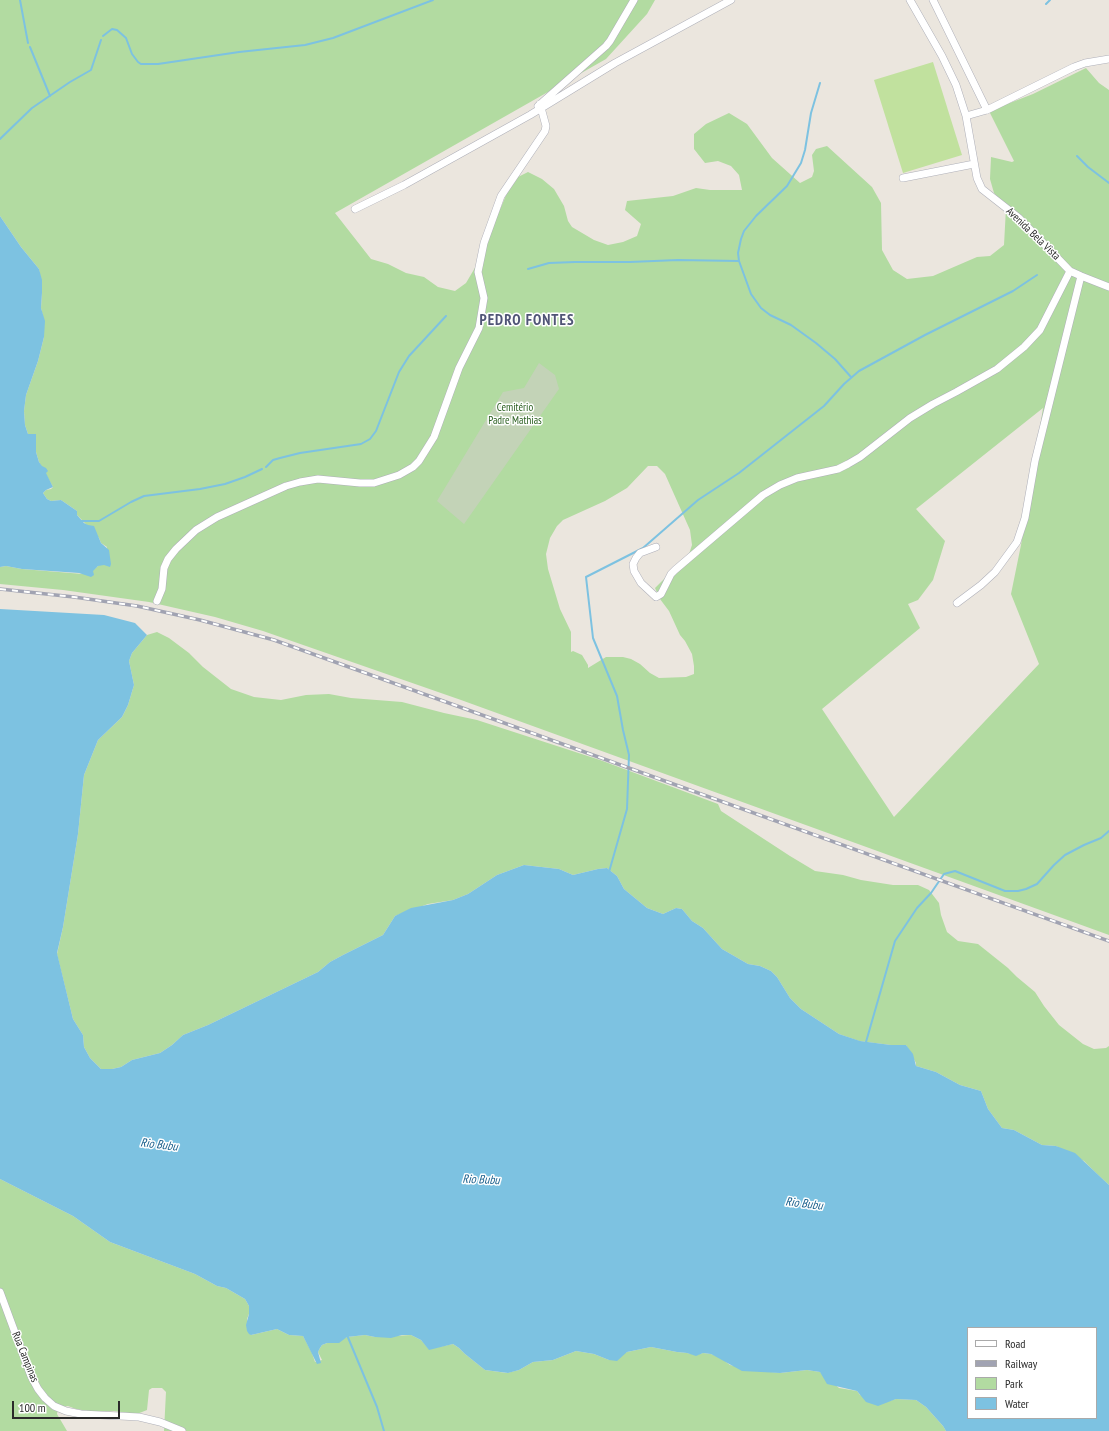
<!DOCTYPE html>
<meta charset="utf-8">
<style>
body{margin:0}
#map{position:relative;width:1109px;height:1431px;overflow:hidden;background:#ebe6de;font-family:"PT Sans Narrow",sans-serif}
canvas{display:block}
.legend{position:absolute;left:967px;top:1327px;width:130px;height:92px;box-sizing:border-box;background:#fff;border:1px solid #aaa;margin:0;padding:5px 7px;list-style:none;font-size:12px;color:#2a2a2a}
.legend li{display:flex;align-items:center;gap:8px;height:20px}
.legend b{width:20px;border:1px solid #aaa}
.scale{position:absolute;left:12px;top:1401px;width:108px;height:18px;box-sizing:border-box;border:2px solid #2a2a2a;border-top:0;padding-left:5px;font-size:12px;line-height:14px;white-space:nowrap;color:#2a2a2a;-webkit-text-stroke:3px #fff;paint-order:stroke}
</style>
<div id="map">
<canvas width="1109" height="1431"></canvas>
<ul class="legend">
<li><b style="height:5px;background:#fff"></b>Road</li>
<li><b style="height:5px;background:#a1a3b2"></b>Railway</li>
<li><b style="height:11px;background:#b2dba1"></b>Park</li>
<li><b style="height:11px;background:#7dc2e1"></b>Water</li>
</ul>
<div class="scale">100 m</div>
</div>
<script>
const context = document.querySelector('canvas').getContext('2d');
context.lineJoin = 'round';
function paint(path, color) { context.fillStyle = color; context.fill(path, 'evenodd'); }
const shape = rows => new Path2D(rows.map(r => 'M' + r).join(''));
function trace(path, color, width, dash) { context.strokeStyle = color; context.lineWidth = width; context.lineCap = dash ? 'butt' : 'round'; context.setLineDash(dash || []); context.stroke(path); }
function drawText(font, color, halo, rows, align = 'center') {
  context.font = font + ' "PT Sans Narrow",sans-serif'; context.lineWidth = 3; context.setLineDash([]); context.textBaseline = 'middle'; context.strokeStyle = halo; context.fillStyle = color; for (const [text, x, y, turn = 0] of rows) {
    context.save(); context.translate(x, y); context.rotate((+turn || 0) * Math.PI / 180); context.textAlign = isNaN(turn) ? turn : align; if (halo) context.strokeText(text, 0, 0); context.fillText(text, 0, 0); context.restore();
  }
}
paint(shape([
 [0,0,655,0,647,14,606,59,335,213,371,259,388,264,406,273,424,277,438,287,455,291,466,283,476,266,507,193,518,177,528,172,542,179,554,189,564,206,568,221,572,227,594,240,608,245,623,242,637,236,641,224,625,210,627,201,673,196,696,188,710,190,742,190,739,175,731,166,718,161,705,163,694,149,694,134,706,124,729,113,747,124,772,158,800,183,812,177,814,171,812,155,816,149,827,146,872,187,881,203,882,250,893,270,907,279,933,276,977,257,990,256,1004,245,1006,208,994,193,990,179,991,157,1012,162,1014,161,989,111,1033,94,1086,68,1099,83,1109,90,1109,935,461,700,263,631,215,617,149,602,63,590,0,584,0,567,6,566,22,569,83,574,92,571,98,566,107,547,101,543,99,538,80,518,77,515,77,511,61,500,51,501,47,499,43,493,46,490,51,489,53,487,39,462,36,452,36,437,28,434,25,425,24,411,26,395,38,361,44,337,44,321,41,308,42,293,39,269,21,247,0,216],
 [1043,408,1021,545,1011,594,1039,664,894,817,822,709,920,628,908,604,918,600,933,580,945,541,916,509],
 [648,466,657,466,665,474,690,530,692,545,687,560,667,576,655,588,660,599,669,611,680,635,685,641,692,654,694,666,694,674,686,677,659,678,650,673,640,664,631,659,623,657,606,657,588,668,588,665,582,655,573,651,571,652,571,632,560,609,548,569,546,554,550,538,557,526,563,520,605,501,627,488],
 [157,632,169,638,189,653,203,667,231,689,254,697,281,700,306,695,329,694,351,698,402,702,444,713,477,720,600,760,718,804,721,811,790,856,815,871,843,875,861,880,893,885,918,885,929,890,939,903,941,915,947,932,958,941,978,944,1008,968,1017,977,1035,992,1044,1006,1059,1025,1083,1044,1094,1049,1106,1048,1109,1046,1109,1185,1095,1172,1084,1161,1056,1146,1042,1145,1014,1130,1002,1128,988,1109,981,1091,960,1085,936,1072,916,1066,916,1063,906,1045,891,1045,859,1041,839,1034,801,1009,790,998,777,977,771,971,760,966,748,964,722,949,703,928,692,921,682,909,676,908,663,914,647,908,624,889,617,876,607,868,598,869,573,875,559,869,524,865,497,875,468,894,453,900,428,904,395,916,383,935,343,955,330,962,318,972,208,1025,183,1035,172,1045,160,1053,132,1060,121,1067,112,1069,101,1069,90,1058,84,1047,83,1035,73,1019,57,954,63,927,78,834,84,775,98,740,122,717,128,705,134,685,129,661,132,653,147,635],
 [0,1179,73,1216,110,1242,195,1274,217,1286,226,1288,245,1299,249,1306,249,1314,247,1319,251,1335,277,1329,289,1335,303,1336,312,1353,315,1362,322,1360,318,1352,320,1348,322,1345,327,1343,332,1343,347,1337,365,1335,375,1337,411,1335,421,1340,429,1349,453,1344,459,1348,465,1354,485,1370,507,1373,519,1370,533,1362,553,1360,576,1351,594,1354,609,1360,627,1352,651,1347,677,1352,687,1353,696,1355,703,1353,711,1354,721,1358,730,1365,753,1370,780,1373,807,1370,820,1372,839,1388,857,1391,860,1395,889,1401,896,1399,916,1400,926,1407,943,1426,946,1431,164,1431,166,1392,162,1388,152,1388,149,1390,147,1410,137,1414,114,1411,93,1412,76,1409,68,1406,62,1407,58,1409,57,1414,67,1431,0,1431]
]), '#b2dba1');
paint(shape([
 [539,363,555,375,559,389,464,524,437,501,503,392,524,388]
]), '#c3d3b7');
paint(shape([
 [933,62,962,155,903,173,874,80]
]), '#c1e19e');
paint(shape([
 [0,216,21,247,39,269,42,280,42,293,41,308,45,321,44,337,38,361,26,395,24,411,25,425,28,434,36,434,36,452,39,462,42,466,46,468,48,471,46,473,53,487,46,490,43,493,47,499,51,501,61,500,77,511,77,515,84,523,88,525,94,526,101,543,109,550,111,564,110,567,104,565,98,566,93,571,94,575,91,577,79,573,22,569,6,566,0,567],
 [0,609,104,615,135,623,147,635,132,653,129,661,134,685,128,705,122,717,98,740,84,775,78,834,63,927,57,953,73,1019,83,1035,84,1047,90,1058,101,1069,112,1069,121,1067,132,1060,160,1053,172,1045,183,1035,208,1025,318,972,330,962,343,955,383,935,395,916,411,908,453,900,468,894,497,875,524,865,559,869,573,875,598,869,607,868,617,876,624,889,647,908,663,914,676,908,682,909,692,921,703,928,722,949,748,964,760,966,771,971,777,977,790,998,801,1009,839,1034,860,1041,891,1045,906,1045,913,1054,916,1066,936,1072,960,1085,981,1091,988,1109,1002,1128,1014,1130,1042,1145,1056,1146,1075,1153,1109,1185,1109,1431,946,1431,943,1426,926,1407,916,1400,896,1399,878,1406,866,1402,857,1391,827,1384,820,1372,807,1370,780,1373,742,1371,711,1354,703,1353,696,1356,687,1353,677,1352,651,1347,627,1352,617,1361,609,1360,594,1354,576,1351,553,1360,533,1362,519,1370,508,1373,485,1370,465,1354,459,1348,453,1344,429,1350,421,1340,411,1335,402,1335,391,1338,375,1337,365,1335,347,1337,339,1343,327,1343,322,1345,320,1348,318,1352,321,1363,317,1364,303,1336,289,1335,277,1329,251,1335,249,1334,247,1331,246,1325,249,1314,249,1306,245,1299,226,1288,217,1286,195,1274,110,1242,73,1216,0,1179],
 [968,1328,1096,1328,1096,1418,968,1418]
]), '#7dc2e1');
trace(shape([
 [20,0,28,43],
 [1046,4,1050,0],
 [103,36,112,29,117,30,126,38,132,54,138,62,141,64,158,64,239,52,305,45,333,38,433,0],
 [30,47,50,96],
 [820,83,811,113,805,150,801,163,787,186,756,216,744,231,741,239,738,253,739,261,751,294,761,308,770,315,791,325,816,343,835,359,851,377],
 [0,139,32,108,70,82,91,70,101,40],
 [1077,156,1088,167,1109,183],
 [528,269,549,263,575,262,630,262,678,260,739,261],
 [266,467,273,460,280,458,300,453,361,444,370,439,376,431,399,372,409,356,446,316],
 [81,521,99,521,131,502,144,496,200,489,225,484,245,477,262,469],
 [609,872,627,809,629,755,623,730,617,696,593,638,586,577,643,548,698,500,739,473,824,406,844,384,859,371,925,335,1013,291,1037,275],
 [866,1042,895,941,917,908,931,893,944,874,955,871,1005,891,1018,891,1026,889,1037,884,1054,865,1065,855,1084,845,1101,838,1109,831],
 [347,1335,377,1407,384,1431]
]), '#7dc2e1', 2);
const minor = shape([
 [910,0,942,56,956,85,966,116,977,178,982,189,1019,218,1070,271,1081,276,1109,287],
 [933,0,987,110],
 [538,106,606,46,610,41,634,0],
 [966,116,987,110,1074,67,1085,63,1109,59],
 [903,178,974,164],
 [355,209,404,185,530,115,615,63,731,0],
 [656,547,640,553,636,558,633,564,634,571,641,583,656,597,661,594,671,574,675,570,763,495,780,485,797,478,838,469,848,464,860,457,910,418,933,404,956,392,997,369,1024,347,1040,330,1070,271],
 [157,601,162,589,164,568,168,559,176,549,196,530,217,517,286,486,300,482,318,479,360,483,374,483,399,475,413,467,419,461,434,437,459,368,479,328,484,298,478,272,484,243,501,196,545,131,546,126,540,104],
 [957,603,981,585,995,572,1017,542,1025,518,1035,461,1081,276],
 [0,1292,31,1376,38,1389,45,1398,54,1406,66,1411,81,1414,139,1417,160,1422,182,1431]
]);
trace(minor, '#afb0b9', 8);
trace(minor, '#fff', 7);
const rail = shape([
 [0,589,74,597,137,606,200,620,274,640,1109,941]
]);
trace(rail, '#a1a3b2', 3.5);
trace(rail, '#fff', 2, [6]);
drawText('11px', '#2a2a2a', '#fff', [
 ["Avenida Bela Vista",1033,234,44],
 ["Rua Campinas",25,1357,68]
]);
drawText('11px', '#2c6022', '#fff', [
 ["Cemitério",515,408],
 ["Padre Mathias",515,421]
]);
drawText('italic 12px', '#1c618d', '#fff', [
 ["Rio Bubu",159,1145,7],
 ["Rio Bubu",481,1180,2],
 ["Rio Bubu",804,1204,7]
]);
context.letterSpacing = '1px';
drawText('bold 15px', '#505576', '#fff', [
 ["PEDRO FONTES",527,321]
]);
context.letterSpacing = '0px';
</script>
